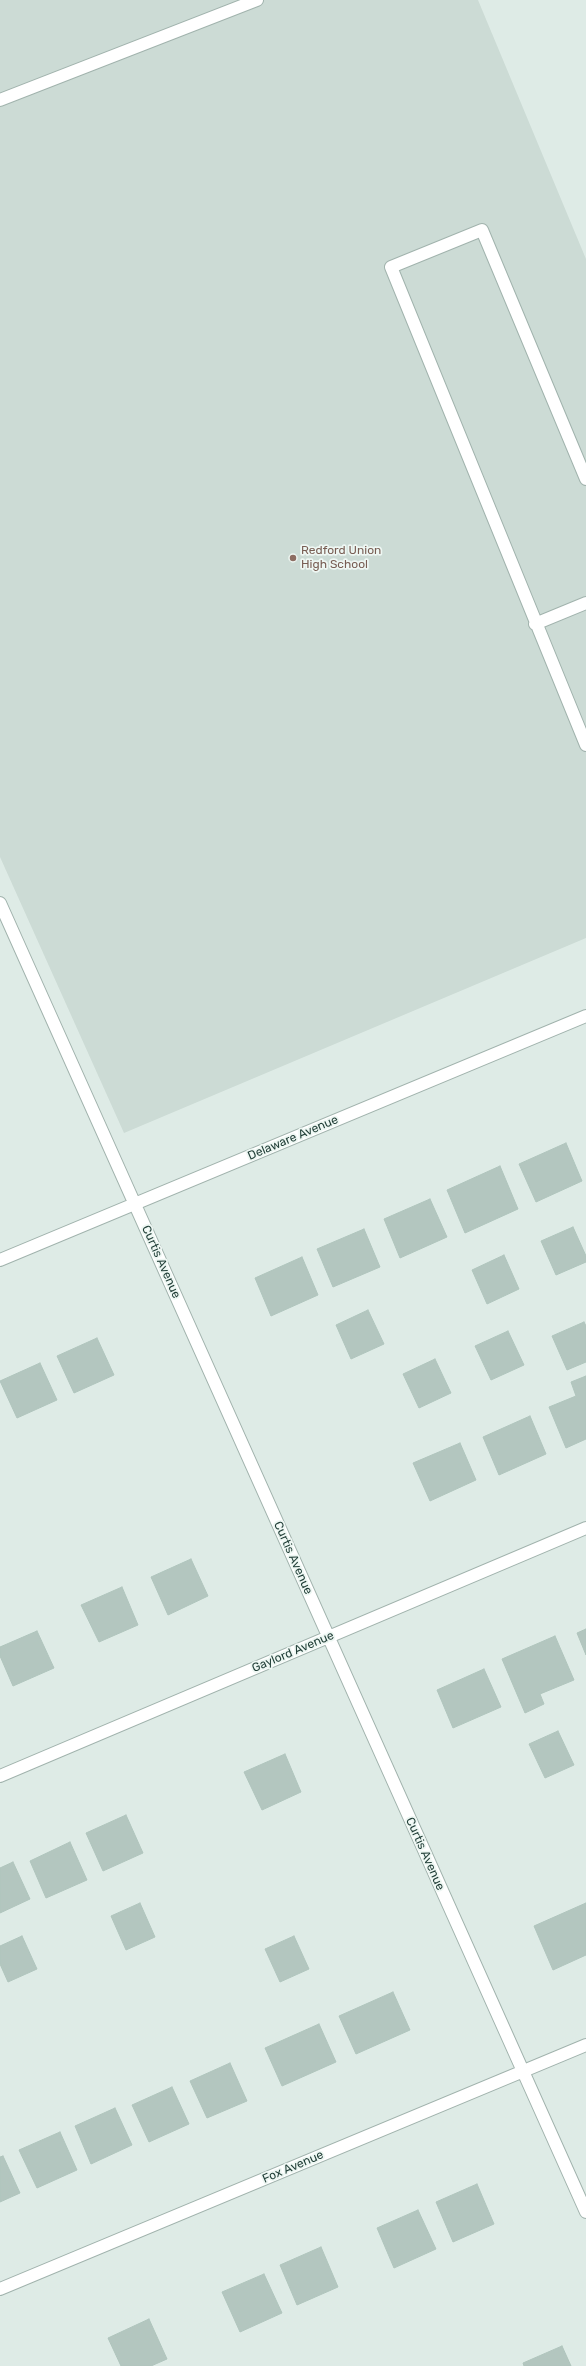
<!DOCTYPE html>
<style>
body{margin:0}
canvas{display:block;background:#deebe6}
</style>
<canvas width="586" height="2366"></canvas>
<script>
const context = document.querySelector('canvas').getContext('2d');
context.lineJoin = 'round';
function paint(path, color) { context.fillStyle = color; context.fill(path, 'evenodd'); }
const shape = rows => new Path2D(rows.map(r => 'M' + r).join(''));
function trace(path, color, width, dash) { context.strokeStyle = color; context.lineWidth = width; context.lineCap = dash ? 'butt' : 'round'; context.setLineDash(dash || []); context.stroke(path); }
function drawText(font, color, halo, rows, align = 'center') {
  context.font = font + ' Rubik,sans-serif'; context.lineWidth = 3.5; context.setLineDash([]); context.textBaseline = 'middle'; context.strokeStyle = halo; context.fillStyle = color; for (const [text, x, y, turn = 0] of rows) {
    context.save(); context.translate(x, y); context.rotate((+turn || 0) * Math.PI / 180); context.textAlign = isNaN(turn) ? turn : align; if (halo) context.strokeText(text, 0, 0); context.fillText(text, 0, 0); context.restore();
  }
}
paint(shape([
 [0,0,478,0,586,259,586,938,124,1133,0,857]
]), '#ccdbd5');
const building = shape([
 [566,1143,582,1181,536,1202,519,1164,566,1143],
 [500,1166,518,1209,465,1233,447,1190,500,1166],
 [430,1199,447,1237,400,1258,384,1219,430,1199],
 [573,1227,586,1256,586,1262,556,1275,541,1241,573,1227],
 [364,1229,380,1267,333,1287,317,1249,364,1229],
 [504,1255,519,1289,487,1304,472,1270,504,1255],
 [302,1257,318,1295,271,1316,255,1278,302,1257],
 [368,1310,384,1344,351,1359,336,1325,368,1310],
 [584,1322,586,1326,586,1362,567,1370,552,1336,584,1322],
 [508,1331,524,1365,491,1380,475,1346,508,1331],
 [97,1338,114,1375,74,1393,57,1356,97,1338],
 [435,1359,451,1393,419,1408,403,1374,435,1359],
 [40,1363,57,1400,17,1418,0,1381,40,1363],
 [586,1376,586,1439,566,1448,549,1407,576,1396,571,1382,586,1376],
 [530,1416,546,1454,499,1475,483,1437,530,1416],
 [460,1443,476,1480,430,1501,413,1463,460,1443],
 [191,1559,208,1596,168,1615,151,1577,191,1559],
 [122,1587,138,1625,99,1642,81,1605,122,1587],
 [586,1629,586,1655,577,1633,586,1629],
 [37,1631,54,1668,13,1686,0,1656,0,1647,37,1631],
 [555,1636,574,1680,540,1694,544,1704,525,1713,502,1659,555,1636],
 [484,1669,501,1707,453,1728,437,1690,484,1669],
 [558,1731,574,1765,545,1778,529,1744,558,1731],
 [285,1754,301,1792,262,1810,244,1772,285,1754],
 [126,1815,143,1853,103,1871,86,1833,126,1815],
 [70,1842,87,1880,46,1898,30,1861,70,1842],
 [13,1862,30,1899,0,1913,0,1868,13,1862],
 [140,1903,155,1937,126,1950,111,1916,140,1903],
 [586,1903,586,1955,553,1970,534,1926,586,1903],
 [22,1936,37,1969,8,1982,0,1964,0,1946,22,1936],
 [294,1936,309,1969,280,1982,265,1949,294,1936],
 [393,1992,410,2030,356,2054,339,2016,393,1992],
 [319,2024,336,2062,282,2086,265,2048,319,2024],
 [230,2063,247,2101,207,2118,190,2081,230,2063],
 [172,2087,189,2124,149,2142,132,2105,172,2087],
 [115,2108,132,2145,91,2164,75,2126,115,2108],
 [60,2132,77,2170,37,2188,19,2150,60,2132],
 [3,2156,20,2193,0,2202,0,2157,3,2156],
 [477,2184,494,2224,453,2242,436,2202,477,2184],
 [418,2210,436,2249,394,2268,377,2228,418,2210],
 [321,2247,338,2287,297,2305,280,2265,321,2247],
 [264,2274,282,2313,240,2332,222,2292,264,2274],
 [149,2319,167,2359,151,2366,121,2366,108,2338,149,2319],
 [562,2346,571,2366,524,2366,523,2363,562,2346]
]);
paint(building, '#b3c6bf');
trace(building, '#b0c5bd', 1);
const service = shape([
 [0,100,257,0],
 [586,479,482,230,391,267,586,745],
 [535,624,586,603]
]);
const minor = shape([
 [0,903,586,2212],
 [0,1260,586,1016],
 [0,1776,586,1528],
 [0,2289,586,2045]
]);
trace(service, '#a1b3ad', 14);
trace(minor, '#a1b3ad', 14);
trace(service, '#fff', 12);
trace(minor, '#fff', 12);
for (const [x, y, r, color] of [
 [293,558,4,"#8d6e63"]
]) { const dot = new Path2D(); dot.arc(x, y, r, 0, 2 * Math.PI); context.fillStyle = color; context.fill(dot); trace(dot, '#eef7f3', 1.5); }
drawText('12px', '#785e54', '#eef7f3', [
 ["Redford Union",301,551],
 ["High School",301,565]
], 'left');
drawText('12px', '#1e3c35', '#eef7f3', [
 ["Delaware Avenue",293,1138,-23],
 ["Curtis Avenue",161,1262,66],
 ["Curtis Avenue",293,1558,66],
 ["Gaylord Avenue",293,1652,-23],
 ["Curtis Avenue",425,1854,66],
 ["Fox Avenue",293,2167,-23]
]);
</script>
